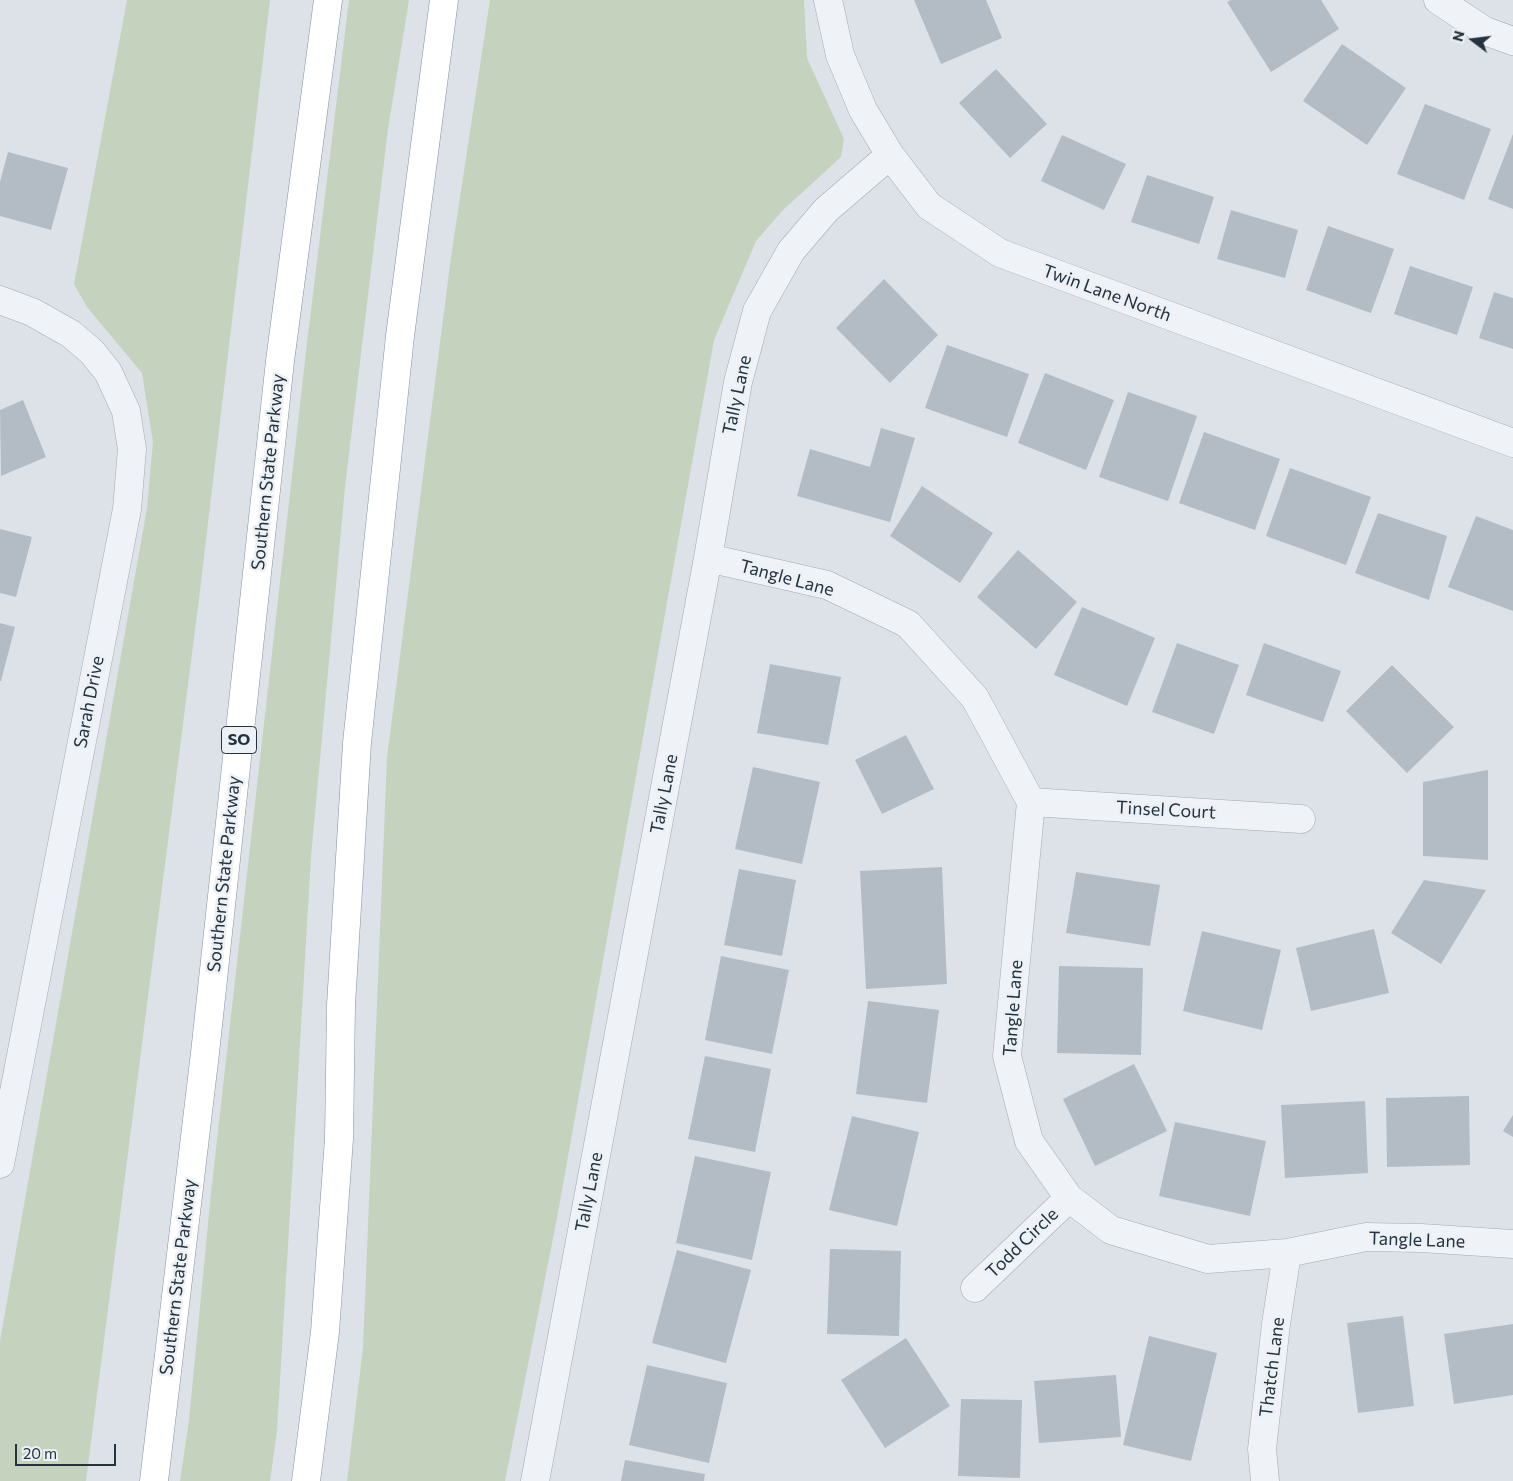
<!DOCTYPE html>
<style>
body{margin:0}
#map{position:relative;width:1513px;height:1481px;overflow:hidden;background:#dce2e8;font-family:Commissioner,sans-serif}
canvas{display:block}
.north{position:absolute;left:1448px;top:15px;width:50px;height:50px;-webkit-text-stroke:4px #ecf1f5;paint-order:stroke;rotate:285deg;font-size:14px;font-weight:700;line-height:20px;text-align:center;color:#25323f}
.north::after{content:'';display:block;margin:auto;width:18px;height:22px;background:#25323f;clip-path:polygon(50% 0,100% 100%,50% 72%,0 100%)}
.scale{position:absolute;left:15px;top:1444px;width:101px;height:22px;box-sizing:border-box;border:2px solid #25323f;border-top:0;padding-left:6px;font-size:15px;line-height:18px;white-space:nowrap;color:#25323f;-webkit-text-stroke:4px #ecf1f5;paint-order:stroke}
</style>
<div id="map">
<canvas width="1513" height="1481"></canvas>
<div class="north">N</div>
<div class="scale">20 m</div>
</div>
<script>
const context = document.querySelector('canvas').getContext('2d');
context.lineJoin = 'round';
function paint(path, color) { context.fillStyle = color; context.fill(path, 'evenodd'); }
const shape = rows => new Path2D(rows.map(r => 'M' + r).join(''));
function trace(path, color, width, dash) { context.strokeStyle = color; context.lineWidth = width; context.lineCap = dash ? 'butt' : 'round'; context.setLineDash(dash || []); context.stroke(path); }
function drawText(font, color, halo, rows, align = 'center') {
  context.font = font + ' Commissioner,sans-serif'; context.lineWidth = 5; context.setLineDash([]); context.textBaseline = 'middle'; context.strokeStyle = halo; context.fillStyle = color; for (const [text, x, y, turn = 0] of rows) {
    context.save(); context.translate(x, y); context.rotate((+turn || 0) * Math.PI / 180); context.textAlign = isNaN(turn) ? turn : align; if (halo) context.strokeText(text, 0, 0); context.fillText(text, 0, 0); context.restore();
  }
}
paint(shape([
 [127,0,270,0,199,599,86,1481,0,1481,0,1341,147,508,153,442,142,373,87,307,74,284],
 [349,0,409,0,388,129,345,487,311,857,277,1431,270,1481,180,1481,189,1420,211,1193,307,343],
 [490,0,804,0,807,58,844,139,841,157,783,210,756,241,714,340,557,1218,505,1481,347,1481,363,1348,387,758,451,257]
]), '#c5d2bd');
paint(shape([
 [914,0,986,0,1002,38,941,64],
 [1231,0,1321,0,1339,29,1271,72,1227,2],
 [1342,44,1406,88,1367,145,1303,101],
 [996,69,1047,124,1010,158,959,103],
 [1425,104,1491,129,1464,200,1397,174],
 [1513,134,1513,209,1488,199],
 [1062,135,1126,164,1104,210,1041,181],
 [8,152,68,168,51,230,0,216,0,182],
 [1147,175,1214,197,1199,244,1131,222],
 [1231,210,1298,230,1285,278,1217,259],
 [1328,226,1394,249,1371,313,1306,290],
 [1410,266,1473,287,1457,335,1394,314],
 [884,279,938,335,890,383,836,328],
 [1494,292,1513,298,1513,349,1479,338],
 [947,345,1029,374,1007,437,925,408],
 [1045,373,1114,400,1086,470,1018,443],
 [1128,392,1197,416,1168,501,1099,477],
 [23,400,46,457,1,476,0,410],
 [881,428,915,438,890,522,797,496,810,449,870,467],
 [1204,432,1280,459,1255,530,1179,503],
 [1290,468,1371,497,1346,565,1266,536],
 [922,486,993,533,960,583,890,536],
 [1378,513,1447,536,1429,600,1355,573],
 [1476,516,1513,530,1513,611,1448,587],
 [0,529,32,537,16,597,0,593],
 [1018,550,1077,602,1036,649,977,597],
 [1082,607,1155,638,1127,706,1054,675],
 [0,623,15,627,1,681,0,681],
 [1177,643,1239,665,1214,734,1152,712],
 [1264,643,1341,671,1323,722,1246,695],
 [770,664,841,677,828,745,757,733],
 [1392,665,1454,727,1407,773,1346,711],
 [906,735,934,789,882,814,855,760],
 [753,767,820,782,802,864,735,849],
 [1488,770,1488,860,1423,856,1423,782],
 [942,867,947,984,866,989,860,871],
 [739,869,796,880,782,956,724,945],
 [1076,872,1160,885,1150,946,1066,933],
 [1424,880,1486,890,1441,964,1391,933],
 [1374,929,1389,993,1311,1011,1296,948],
 [1202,931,1281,950,1262,1030,1183,1011],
 [721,956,789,970,772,1054,705,1040],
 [1059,966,1143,968,1141,1055,1057,1053],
 [868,1001,939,1010,927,1103,856,1094],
 [705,1056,771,1069,755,1152,688,1139],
 [1134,1064,1167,1131,1095,1166,1063,1099],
 [1469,1096,1470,1165,1387,1167,1386,1098],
 [1365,1101,1368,1173,1285,1178,1281,1105],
 [1513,1115,1513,1137,1503,1131],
 [852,1116,919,1132,897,1226,829,1210],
 [1175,1122,1266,1141,1250,1216,1159,1196],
 [695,1156,771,1172,752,1260,676,1243],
 [830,1249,901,1251,899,1336,827,1334],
 [677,1250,751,1270,726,1363,652,1343],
 [1403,1316,1414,1406,1358,1413,1347,1323],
 [1513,1324,1513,1395,1454,1404,1444,1334],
 [1149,1336,1217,1353,1191,1461,1123,1445],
 [906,1338,950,1406,885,1448,841,1380],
 [647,1365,727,1383,709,1463,629,1445],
 [1116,1375,1121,1437,1039,1443,1034,1381],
 [961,1399,1022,1400,1020,1478,958,1476],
 [625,1460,705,1474,704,1481,621,1481]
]), '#b3bcc5');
const minor = shape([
 [828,0,840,55,863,110,890,155,929,206,1000,253,1513,443],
 [1438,0,1485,31,1513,41],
 [0,300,32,312,71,334,92,352,108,372,126,411,132,449,127,509,0,1164],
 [708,558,827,585,908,624,975,698,1031,802,1007,1056,1029,1141,1069,1198,1111,1230,1208,1259,1287,1253,1366,1237,1421,1238,1513,1244],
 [1031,802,1301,819],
 [975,1288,1069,1198],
 [535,1481,708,558,738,382,757,311,791,251,826,210,890,155],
 [1265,1481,1262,1449,1276,1324,1287,1253]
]);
const motorway = shape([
 [154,1481,205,1053,280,361,328,0],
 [306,1481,325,1332,339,1139,341,1005,357,743,400,336,444,0]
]);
trace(minor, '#a1aab2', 29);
trace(motorway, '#8292a0', 29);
trace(minor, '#eff2f6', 28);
trace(motorway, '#fff', 28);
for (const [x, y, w] of [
 [239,740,35]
]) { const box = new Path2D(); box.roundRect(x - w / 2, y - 13.5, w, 27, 4); context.fillStyle = '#ecf1f5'; context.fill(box); trace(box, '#25323f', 1); }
drawText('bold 16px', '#25323f', null, [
 ["SO",239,740]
]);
drawText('18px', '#25323f', '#ecf1f5', [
 ["Twin Lane North",1107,293,20],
 ["Tally Lane",737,395,-78],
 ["Southern State Parkway",268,472,-84],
 ["Tangle Lane",787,578,15],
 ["Sarah Drive",89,702,-79],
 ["Tally Lane",664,794,-79],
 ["Tinsel Court",1166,810,3],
 ["Southern State Parkway",224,874,-84],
 ["Tangle Lane",1013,1008,-86],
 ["Tally Lane",589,1192,-79],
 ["Tangle Lane",1417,1240,2],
 ["Todd Circle",1022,1243,-44],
 ["Southern State Parkway",178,1277,-83],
 ["Thatch Lane",1272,1367,-83]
]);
</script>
